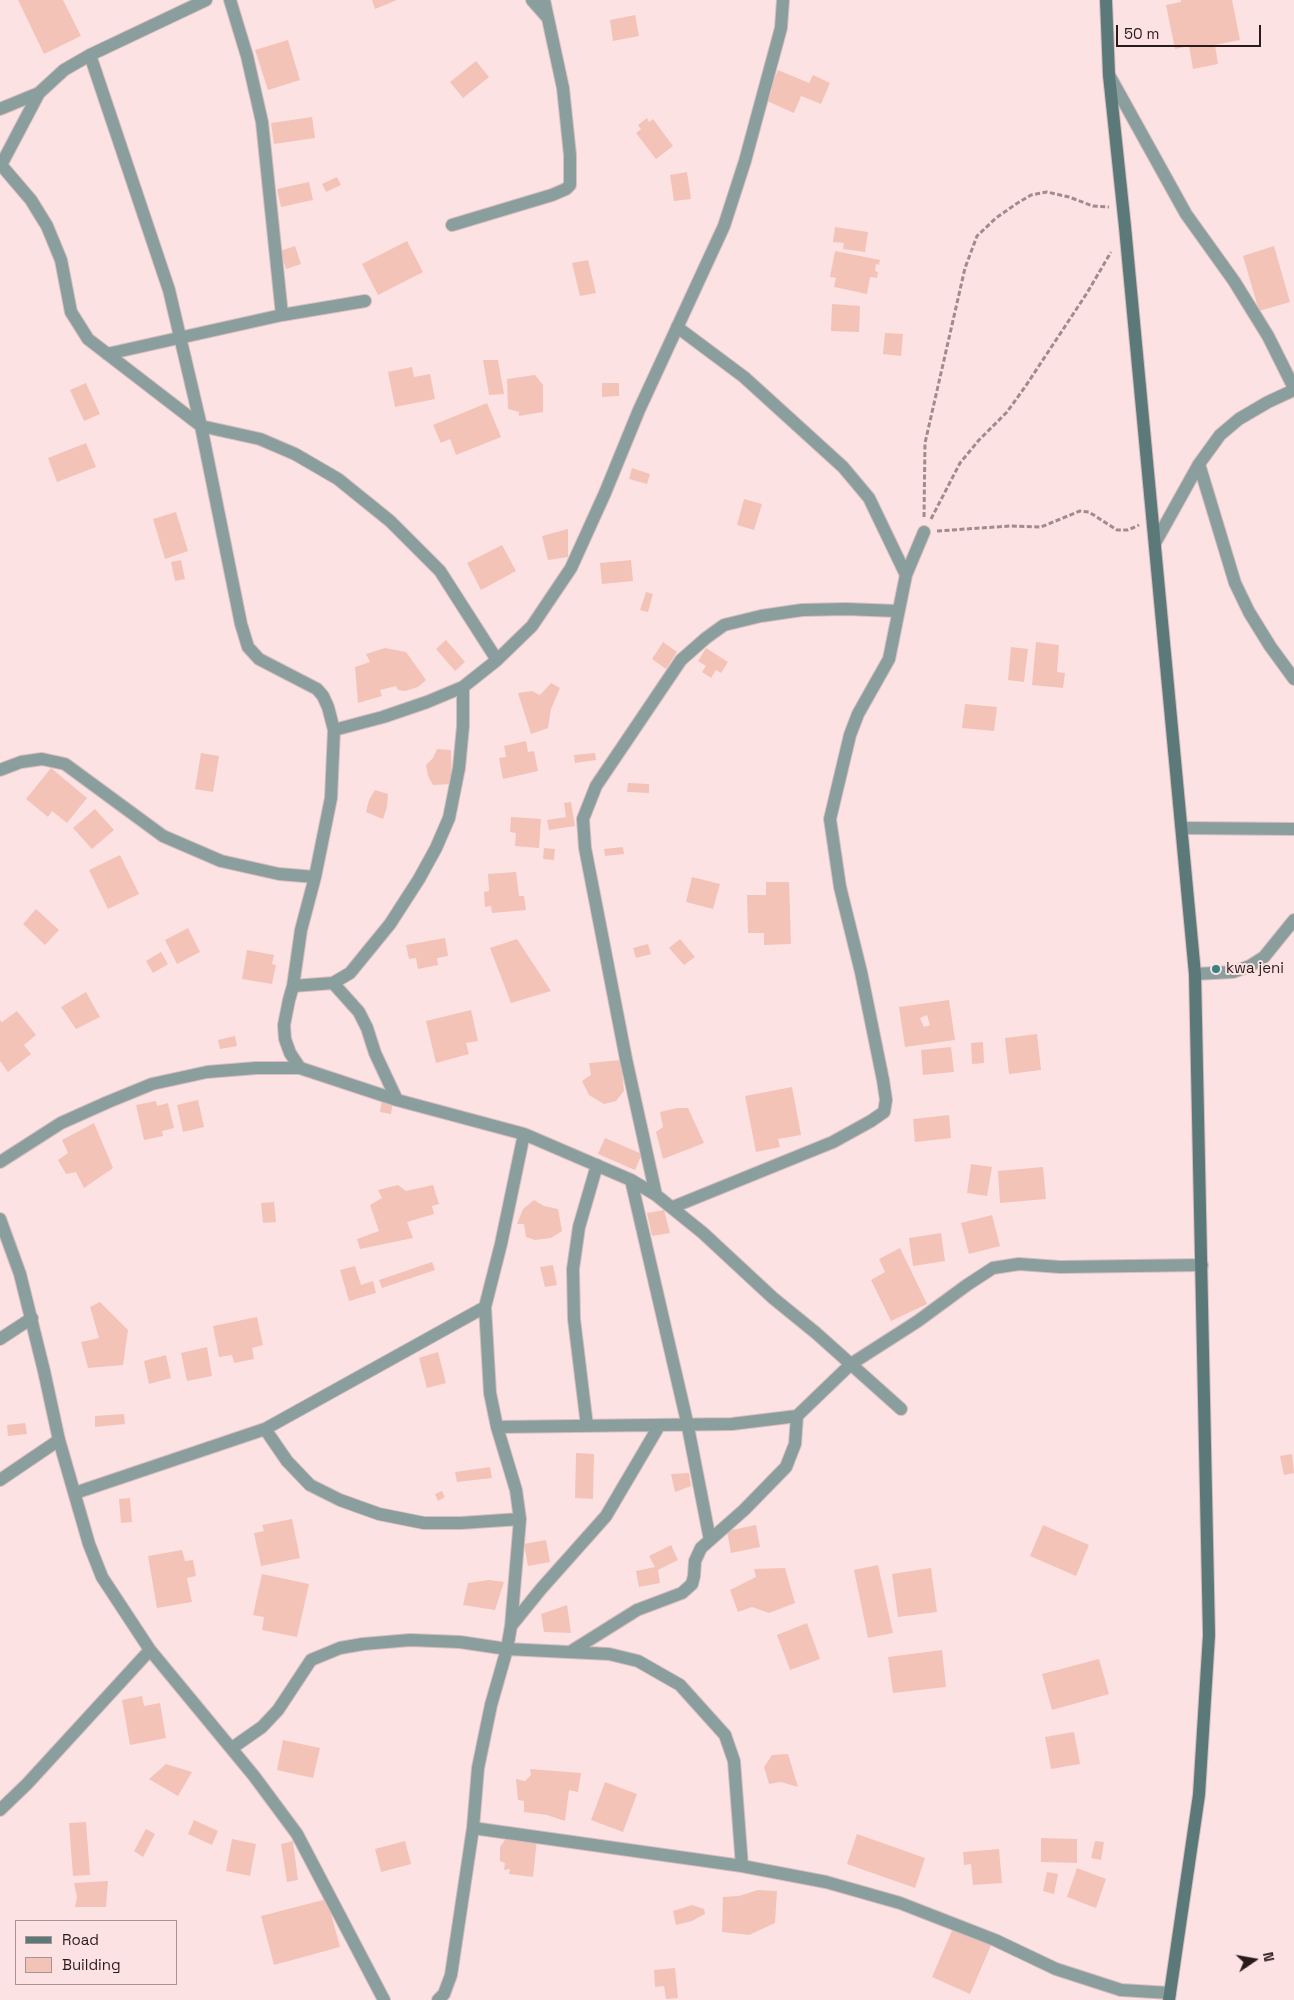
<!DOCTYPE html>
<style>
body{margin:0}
#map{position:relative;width:1294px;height:2000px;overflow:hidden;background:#fde2e3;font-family:"Space Grotesk",sans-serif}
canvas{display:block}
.legend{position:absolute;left:15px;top:1920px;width:162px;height:65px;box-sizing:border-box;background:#fde2e3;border:1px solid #a99293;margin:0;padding:6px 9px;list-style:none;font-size:15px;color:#2a1b1b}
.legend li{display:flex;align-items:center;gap:10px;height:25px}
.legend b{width:25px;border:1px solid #a99293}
.north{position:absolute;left:1229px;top:1935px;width:50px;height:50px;-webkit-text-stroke:4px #fde2e3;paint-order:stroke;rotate:78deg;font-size:14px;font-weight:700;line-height:20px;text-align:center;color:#2a1b1b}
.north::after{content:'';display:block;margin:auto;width:18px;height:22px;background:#2a1b1b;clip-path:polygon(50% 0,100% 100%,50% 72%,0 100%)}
.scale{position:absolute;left:1116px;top:25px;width:145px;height:22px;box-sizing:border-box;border:2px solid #2a1b1b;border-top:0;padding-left:6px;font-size:15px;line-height:18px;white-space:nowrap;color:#2a1b1b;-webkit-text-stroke:4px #fde2e3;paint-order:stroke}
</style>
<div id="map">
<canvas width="1294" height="2000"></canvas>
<ul class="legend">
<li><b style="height:6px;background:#5b7979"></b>Road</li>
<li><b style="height:14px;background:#f3c3b7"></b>Building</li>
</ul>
<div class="north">N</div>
<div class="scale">50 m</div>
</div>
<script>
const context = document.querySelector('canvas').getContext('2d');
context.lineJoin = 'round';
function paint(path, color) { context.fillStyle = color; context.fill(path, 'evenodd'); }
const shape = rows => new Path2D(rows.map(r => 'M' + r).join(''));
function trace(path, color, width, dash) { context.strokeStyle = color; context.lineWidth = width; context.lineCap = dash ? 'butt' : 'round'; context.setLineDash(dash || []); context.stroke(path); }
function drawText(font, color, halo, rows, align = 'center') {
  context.font = font + ' "Space Grotesk",sans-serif'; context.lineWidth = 4; context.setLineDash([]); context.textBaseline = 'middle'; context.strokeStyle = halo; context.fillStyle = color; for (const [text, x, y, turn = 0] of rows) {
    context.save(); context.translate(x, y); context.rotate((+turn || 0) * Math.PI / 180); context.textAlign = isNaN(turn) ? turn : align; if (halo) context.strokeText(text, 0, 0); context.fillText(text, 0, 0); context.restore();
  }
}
paint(shape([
 [18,0,63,0,81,36,44,54],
 [372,0,397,0,375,9],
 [1181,0,1232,0,1240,40,1215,45,1218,64,1193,69,1189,46,1175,49,1166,5,1181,2],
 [635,15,639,36,613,41,610,20],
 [288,40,300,80,268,90,255,50],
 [476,61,489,77,463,98,450,82],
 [778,70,809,83,813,75,830,83,821,104,801,96,794,113,767,101,772,90,765,86,768,80,773,82],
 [312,117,315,138,274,144,271,123],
 [647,118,649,122,653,119,673,146,656,159,636,133,641,129,638,125],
 [687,172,691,199,674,201,670,175],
 [337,177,341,185,326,192,322,184],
 [309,182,313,200,281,207,277,189],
 [835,227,868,232,865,252,843,249,844,243,833,242],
 [407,241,423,272,378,295,362,264],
 [295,246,301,264,286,269,280,251],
 [1274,246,1290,302,1259,311,1243,256],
 [835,251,880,260,879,265,876,264,875,271,878,272,877,278,870,277,867,294,834,287,836,278,830,277],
 [588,260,596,293,580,296,572,263],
 [832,304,860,306,859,332,831,331],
 [885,333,903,334,901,356,883,354],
 [483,360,498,360,504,394,489,395],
 [412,367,414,377,430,374,435,399,395,407,388,372],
 [535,375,543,385,543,412,519,416,519,412,508,409,507,379],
 [86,383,100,414,84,421,70,390],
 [602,383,619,383,619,396,602,397],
 [487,403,501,437,456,455,450,439,441,443,433,425],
 [86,443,96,467,57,482,48,458],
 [632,468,650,474,647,484,629,479],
 [744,499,762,504,754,530,737,525],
 [176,512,188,551,165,559,153,519],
 [568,529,568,557,548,560,542,536],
 [502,545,516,571,481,590,467,563],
 [181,560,185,579,175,581,171,562],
 [631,560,633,581,602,584,600,563],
 [646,592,653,594,648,612,640,610],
 [446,640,465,662,455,671,436,649],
 [663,642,677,652,666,669,652,659],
 [1036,642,1059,645,1057,672,1065,673,1063,688,1032,685],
 [1011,647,1028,649,1024,682,1008,680],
 [385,648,406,652,426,680,418,687,405,691,398,690,396,686,380,690,382,696,358,703,355,667,370,662,366,654],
 [706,648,728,662,721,673,716,670,711,678,702,672,706,666,698,661],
 [551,683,560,688,551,709,548,728,531,734,518,693,532,691,540,695],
 [965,704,997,707,994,731,962,728],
 [526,741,528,752,534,751,538,771,503,779,499,758,506,757,504,746],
 [437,749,451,750,452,784,433,785,428,776,426,765,433,758],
 [201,753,219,756,213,792,195,789],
 [595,753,596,760,575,763,574,755],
 [51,768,87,798,67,823,52,811,48,817,26,799],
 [628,783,649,784,649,793,627,792],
 [375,790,388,794,387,807,383,819,366,812,369,800],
 [571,802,575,826,549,830,547,820,566,817,564,803],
 [95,809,114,830,92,849,73,828],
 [511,817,541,819,539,848,515,846,516,833,510,832],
 [623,847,624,854,605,856,604,849],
 [544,848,555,849,554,860,543,859],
 [120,855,139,894,108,909,89,870],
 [516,872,519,896,524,896,526,910,492,913,491,906,485,907,484,892,489,891,488,874],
 [692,877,720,884,713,909,686,902],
 [766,882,789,882,791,944,764,945,764,933,748,933,747,895,766,895],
 [36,909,59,930,45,945,23,924],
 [188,928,200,952,177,964,165,940],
 [445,938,448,956,437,958,438,965,418,969,416,958,409,959,406,945],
 [517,939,551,991,511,1003,490,948],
 [680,939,695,957,684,965,669,948],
 [648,944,651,954,636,958,633,948],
 [247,950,274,955,272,964,276,965,272,984,242,979],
 [161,952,168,964,153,973,146,961],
 [86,992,100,1017,76,1029,61,1007],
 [949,1000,955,1040,905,1047,899,1007],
 [927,1015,930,1025,924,1027,920,1018],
 [471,1010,478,1041,466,1043,469,1054,436,1063,426,1021],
 [17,1011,36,1035,24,1045,31,1054,8,1072,0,1061,0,1020,2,1022],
 [1037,1034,1041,1070,1009,1074,1005,1038],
 [235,1036,237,1046,220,1049,218,1040],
 [983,1042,984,1063,972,1064,971,1043],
 [951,1047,954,1072,923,1075,921,1050],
 [621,1060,624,1091,616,1101,604,1104,589,1095,582,1081,591,1075,589,1063],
 [792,1087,801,1135,778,1139,780,1147,756,1152,745,1096],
 [382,1099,393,1101,391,1114,380,1112],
 [198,1100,204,1127,183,1132,177,1105],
 [156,1101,157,1106,168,1103,174,1128,162,1131,163,1136,144,1140,136,1105],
 [677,1108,688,1108,704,1143,663,1159,656,1132,663,1127,660,1112],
 [949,1115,951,1138,915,1142,913,1119],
 [94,1123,113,1168,84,1188,76,1172,66,1174,58,1160,68,1153,62,1140],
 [605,1138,642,1154,635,1170,598,1154],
 [971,1164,992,1167,987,1196,967,1193],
 [1043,1167,1046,1199,1000,1203,998,1171],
 [398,1185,406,1191,433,1185,439,1204,432,1206,434,1214,407,1222,413,1238,360,1249,357,1239,379,1231,370,1205,382,1198,378,1190],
 [534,1200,544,1206,558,1209,562,1231,551,1238,535,1240,526,1237,524,1224,517,1224,523,1209],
 [274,1202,276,1222,263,1223,261,1203],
 [664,1210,670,1233,652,1236,647,1213],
 [992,1215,1000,1246,969,1254,961,1223],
 [941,1233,945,1261,913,1266,909,1238],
 [900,1248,927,1304,891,1321,871,1280,885,1272,879,1259],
 [432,1262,435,1270,382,1288,379,1280],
 [553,1265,557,1285,545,1287,540,1267],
 [355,1266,361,1285,373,1281,376,1293,349,1301,340,1270],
 [100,1302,128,1330,123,1365,88,1368,81,1342,99,1338,90,1307],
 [257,1317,263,1345,252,1348,254,1359,234,1363,232,1355,219,1357,213,1326],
 [207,1347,212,1376,187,1381,181,1353],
 [438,1352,446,1383,427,1388,419,1358],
 [166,1355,171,1378,149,1384,144,1361],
 [124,1414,125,1424,95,1427,95,1416],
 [25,1423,27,1434,8,1436,7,1425],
 [576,1453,594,1454,593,1499,575,1498],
 [1292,1454,1294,1473,1284,1475,1280,1456],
 [490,1467,492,1478,457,1482,455,1472],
 [689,1473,691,1486,675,1492,671,1474],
 [442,1491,445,1497,438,1501,435,1494],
 [130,1498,132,1522,121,1523,119,1499],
 [292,1519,300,1558,261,1566,254,1533,264,1531,262,1525],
 [756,1525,760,1547,731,1553,727,1531],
 [1043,1525,1089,1545,1076,1576,1030,1556],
 [546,1540,550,1562,528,1566,524,1544],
 [671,1545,678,1560,658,1570,660,1583,639,1587,636,1571,655,1567,649,1556],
 [182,1550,185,1561,193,1560,196,1576,187,1578,192,1602,157,1608,148,1556],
 [878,1565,893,1633,868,1638,854,1570],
 [785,1568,795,1603,769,1613,752,1607,738,1612,730,1590,756,1577,754,1569],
 [931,1568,937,1612,898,1617,892,1574],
 [262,1574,309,1584,297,1637,262,1630,264,1617,253,1615],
 [489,1580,504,1582,495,1610,463,1605,468,1583],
 [567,1605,571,1633,544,1632,541,1614],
 [807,1623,820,1659,790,1670,777,1635],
 [942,1650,946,1687,893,1693,888,1657],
 [1099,1659,1109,1694,1052,1710,1042,1674],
 [142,1696,144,1706,160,1703,166,1738,130,1745,122,1700],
 [1074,1732,1080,1764,1051,1769,1045,1737],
 [283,1740,320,1748,313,1778,277,1770],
 [788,1754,798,1787,781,1782,769,1784,764,1767,772,1755],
 [166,1764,192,1772,178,1796,149,1779],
 [530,1769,581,1773,578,1792,569,1790,565,1821,547,1815,524,1812,524,1801,518,1800,516,1779,525,1781,531,1775],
 [605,1782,637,1794,623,1832,591,1820],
 [194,1820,218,1831,212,1845,188,1834],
 [86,1822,90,1875,73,1876,69,1823],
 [146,1829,155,1834,143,1857,134,1851],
 [857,1834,925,1858,915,1888,847,1864],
 [507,1837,537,1839,533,1877,509,1874,510,1869,504,1870,505,1863,500,1861,500,1847],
 [1041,1838,1077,1839,1077,1863,1041,1862],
 [232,1839,256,1844,250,1876,226,1871],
 [293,1841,298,1880,287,1882,281,1844],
 [405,1841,411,1864,381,1872,375,1849],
 [1095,1841,1104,1842,1101,1860,1091,1858],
 [999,1849,1002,1883,973,1885,971,1864,964,1865,963,1852],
 [1077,1868,1106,1879,1096,1908,1067,1897],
 [1047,1872,1058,1874,1054,1894,1043,1891],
 [108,1881,106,1907,75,1907,77,1897,74,1883],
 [758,1890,777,1891,775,1923,749,1935,722,1932,723,1897,739,1896],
 [327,1899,340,1947,274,1965,261,1916],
 [692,1905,704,1909,705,1914,692,1921,676,1925,673,1911],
 [954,1926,992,1943,970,1994,932,1977],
 [675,1968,678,1998,666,1999,664,1986,655,1987,654,1970]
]), '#f3c3b7');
const street = shape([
 [230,0,247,56,262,122,282,315],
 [532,0,547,17],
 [90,55,169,290,201,426,241,624,248,647,259,659,317,689,323,696,328,707,334,730,331,798,315,877,301,930,293,986,289,1000,284,1025,285,1039,290,1053,300,1068,397,1100,524,1134,631,1180,656,1195,703,1233,773,1298,816,1333,901,1409],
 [1109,75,1186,214,1234,281,1268,336,1294,388],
 [0,109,39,93],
 [1,165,31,200,47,226,61,260,71,312,88,339,201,426,260,439,295,454,338,479,390,521,440,571,497,660],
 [0,167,39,93,64,70,90,55,206,0],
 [452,225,552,195,566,189,570,185,570,155,563,88,544,0],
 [677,327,744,377,843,467,869,498,906,575],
 [107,354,282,315,365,301],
 [1199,464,1235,583,1249,612,1270,646,1294,679],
 [1155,543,1199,464,1220,435,1239,419,1268,402,1294,390],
 [334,730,383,717,427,702,463,687,497,660,532,626,571,568,605,493,639,410,724,226,745,161,781,28,783,0],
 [0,770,21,762,42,759,65,764,163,836,221,861,279,874,315,877],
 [1182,828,1294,829],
 [1195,974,1233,972,1250,966,1264,957,1294,920],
 [333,983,359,1012,367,1028,375,1053,397,1100],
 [293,986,333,983,350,973,390,924,419,879,436,848,449,818,459,768,463,726,463,687],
 [0,1162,61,1123,108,1102,152,1084,207,1072,256,1068,300,1068],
 [631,1180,687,1422,710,1540],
 [656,1195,626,1059,585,848,583,819,596,786,681,660,706,638,724,625,761,616,802,610,846,609,897,611],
 [673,1207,833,1142,871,1121,884,1112,886,1100,883,1080,861,972,840,887,830,819,850,735,858,714,889,659,906,575,924,532],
 [0,1219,20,1274,44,1371,59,1440,89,1544,102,1577,150,1650,254,1776,297,1834,384,2000],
 [0,1339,32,1318],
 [587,1426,574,1319,573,1269,579,1227,597,1165],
 [497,1427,732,1424,797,1416],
 [265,1429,287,1461,310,1485,340,1500,379,1514,424,1523,461,1523,520,1519],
 [0,1480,59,1440],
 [75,1493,265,1429,485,1307],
 [511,1626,541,1589,606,1516,659,1426],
 [570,1652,637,1610,682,1593,692,1584,694,1576,695,1561,701,1548,744,1510,786,1467,795,1444,797,1416,851,1364,918,1321,967,1285,993,1268,1019,1264,1060,1267,1202,1265],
 [232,1748,262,1727,278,1710,311,1660,340,1648,363,1644,410,1640,460,1642,507,1649,609,1654,638,1661,680,1685,725,1735,734,1761,742,1866],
 [0,1810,27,1784,150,1650],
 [473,1828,742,1866,826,1882,900,1903,995,1940,1056,1969,1121,1990,1170,1993],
 [438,2000,444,1994,451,1975,473,1828,478,1768,491,1705,507,1649,511,1626,520,1519,516,1490,497,1427,490,1393,485,1307,501,1244,524,1134]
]);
const secondary = shape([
 [1106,0,1109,75,1125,227,1195,974,1209,1635,1199,1795,1169,2000]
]);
trace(street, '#d7bebf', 14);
trace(secondary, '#d7bebf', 14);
trace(shape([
 [924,517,925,443,965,268,977,236,996,218,1016,204,1031,195,1047,192,1069,197,1093,206,1109,207],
 [931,519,960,463,979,440,1007,412,1025,387,1087,293,1111,252],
 [937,531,1010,526,1041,527,1080,511,1089,512,1117,530,1128,530,1139,525]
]), '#a18b8c', 3, [5, 2.5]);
trace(street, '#899e9d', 12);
trace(secondary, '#5b7979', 12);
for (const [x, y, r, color] of [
 [1216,969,5,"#388181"]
]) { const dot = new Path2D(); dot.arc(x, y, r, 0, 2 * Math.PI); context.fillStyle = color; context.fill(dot); trace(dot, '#fde2e3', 2); }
drawText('15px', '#2a1b1b', '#fde2e3', [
 ["kwa jeni",1226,969]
], 'left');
</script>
